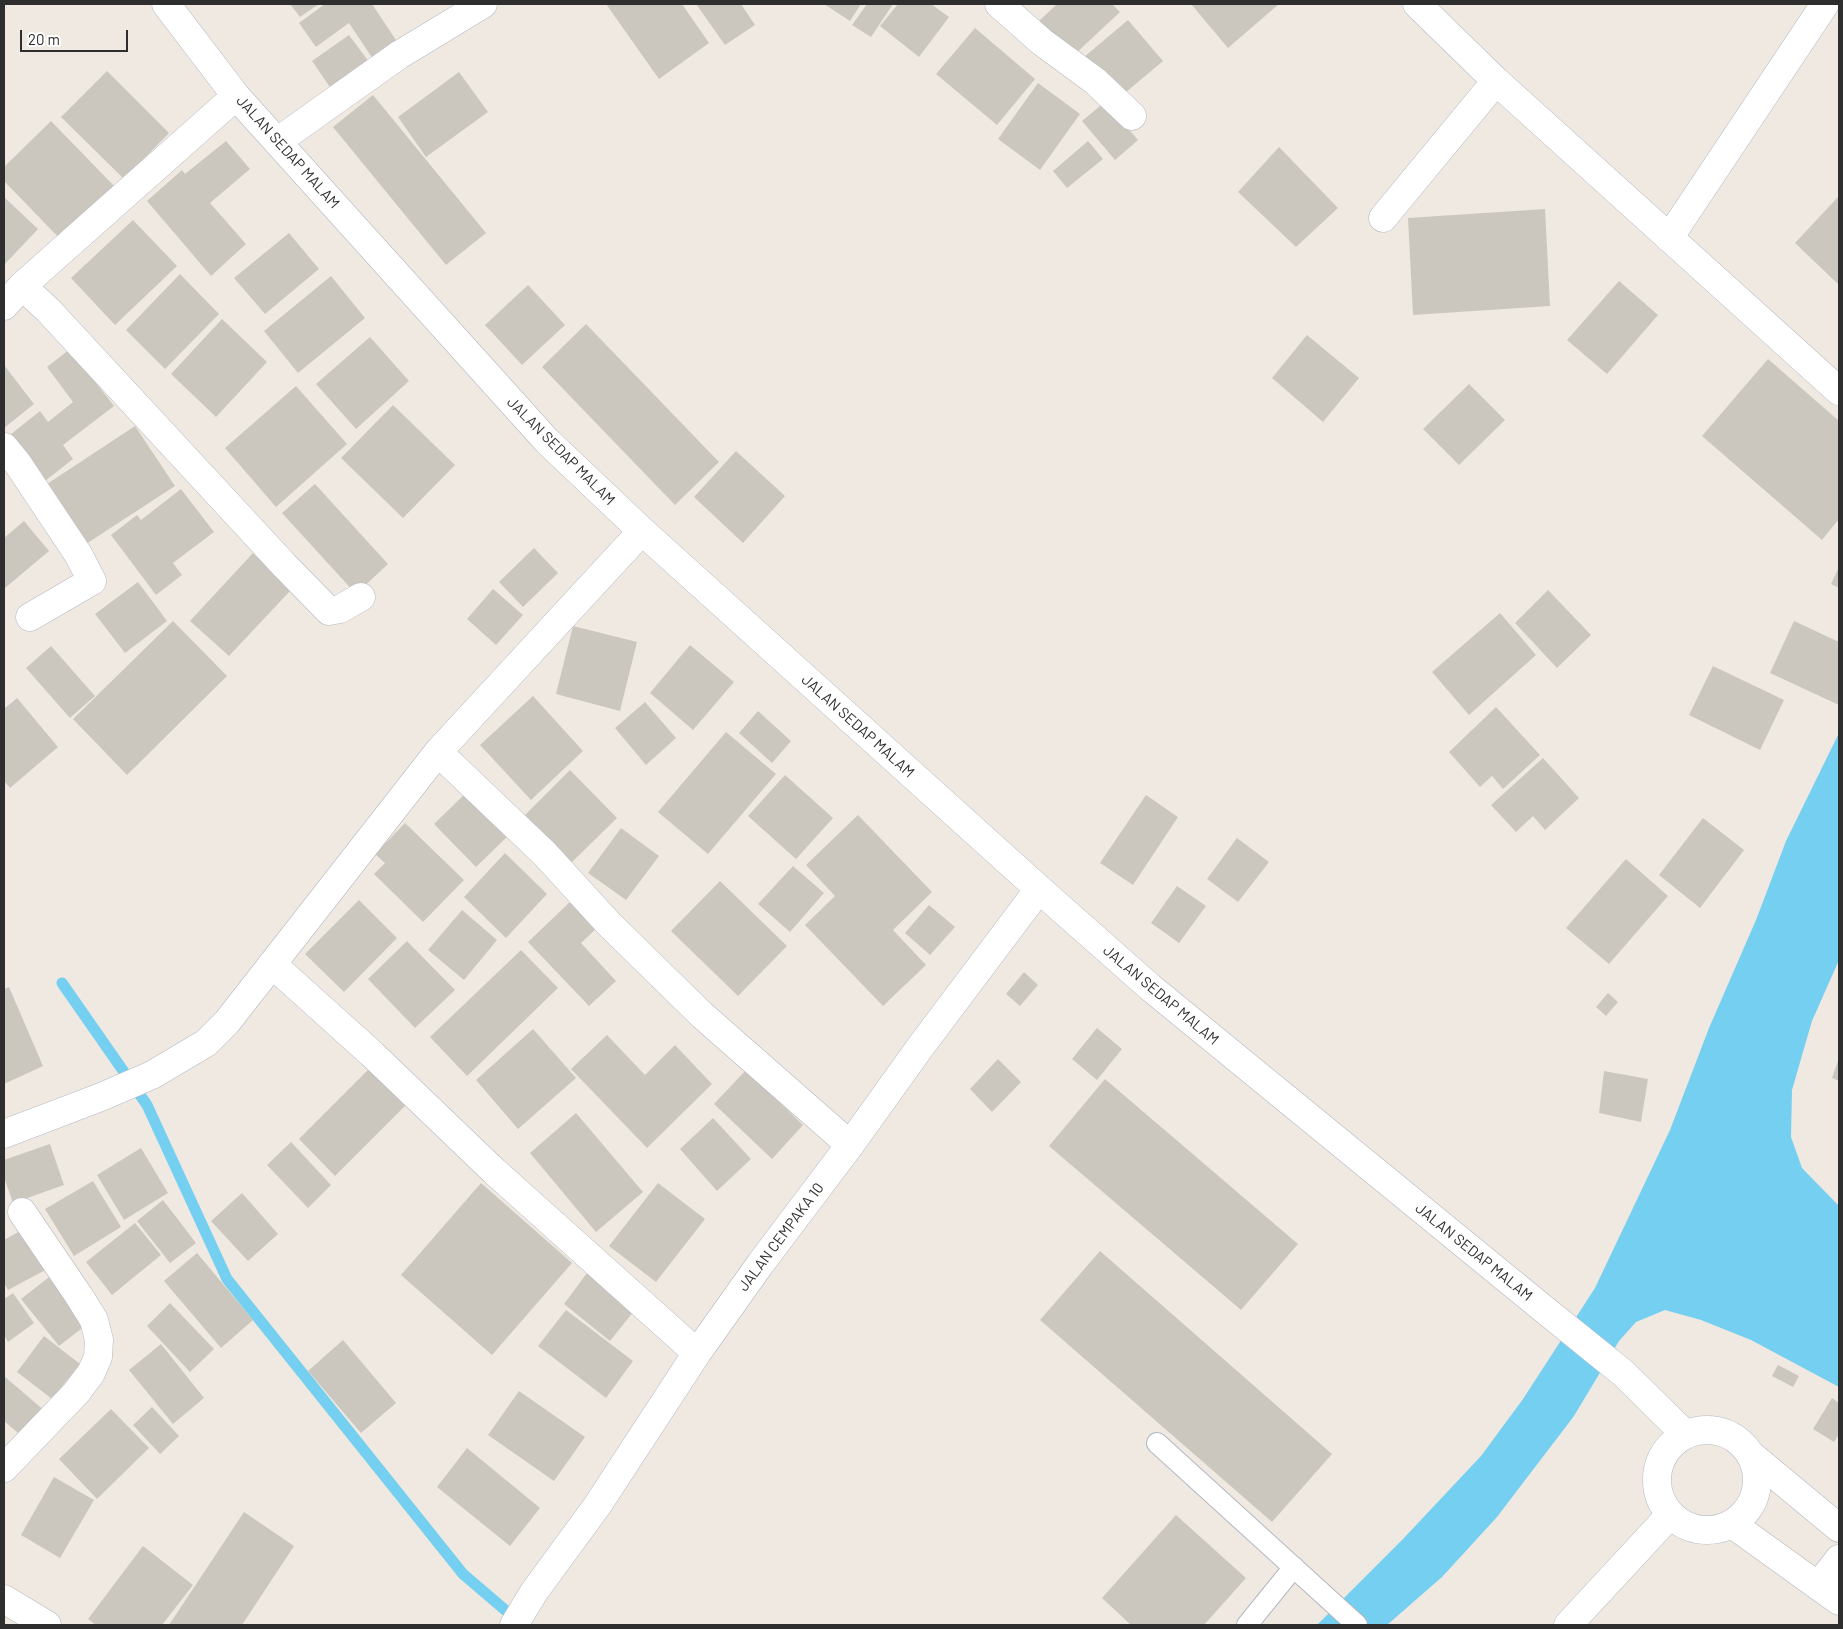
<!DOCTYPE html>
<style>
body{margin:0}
#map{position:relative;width:1843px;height:1629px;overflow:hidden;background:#efe9e1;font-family:Barlow,sans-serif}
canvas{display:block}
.frame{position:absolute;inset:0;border:5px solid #2e2e2e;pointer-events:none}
.scale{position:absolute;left:20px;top:30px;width:108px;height:22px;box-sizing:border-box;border:2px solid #2e2e2e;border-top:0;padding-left:6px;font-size:15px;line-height:18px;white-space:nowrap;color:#2e2e2e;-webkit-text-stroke:4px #fff;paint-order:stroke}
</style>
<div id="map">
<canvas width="1843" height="1629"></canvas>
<div class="frame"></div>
<div class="scale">20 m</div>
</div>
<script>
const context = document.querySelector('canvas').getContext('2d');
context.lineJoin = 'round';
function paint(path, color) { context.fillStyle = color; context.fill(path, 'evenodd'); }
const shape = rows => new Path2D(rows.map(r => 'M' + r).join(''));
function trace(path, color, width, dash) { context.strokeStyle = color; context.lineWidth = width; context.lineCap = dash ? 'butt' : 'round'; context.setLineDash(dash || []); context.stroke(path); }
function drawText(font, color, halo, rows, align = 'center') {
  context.font = font + ' Barlow,sans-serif'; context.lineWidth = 4; context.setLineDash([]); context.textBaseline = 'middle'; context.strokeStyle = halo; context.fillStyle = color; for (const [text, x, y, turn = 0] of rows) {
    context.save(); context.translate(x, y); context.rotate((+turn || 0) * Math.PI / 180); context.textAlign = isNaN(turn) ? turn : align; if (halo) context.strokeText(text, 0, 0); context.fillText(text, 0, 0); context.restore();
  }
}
paint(shape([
 [1839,733,1839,960,1812,1021,1792,1090,1791,1137,1802,1168,1839,1206,1839,1387,1751,1340,1701,1320,1665,1310,1636,1322,1619,1341,1574,1416,1497,1517,1442,1577,1387,1625,1317,1625,1403,1539,1481,1456,1523,1399,1595,1288,1670,1130,1709,1028,1756,920,1786,841]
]), '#75cff0');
trace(shape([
 [62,983,147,1105,227,1279,463,1574,518,1621]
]), '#75cff0', 11);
paint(shape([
 [290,4,319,4,300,17],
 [325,4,372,4,402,49,377,65,349,23,316,47,299,23],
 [606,4,682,4,709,43,659,79],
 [696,4,741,4,755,25,725,45],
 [824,4,861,4,850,21],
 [867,4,893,4,871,37,852,25],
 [898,4,931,4,949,17,919,57,880,26],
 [1057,4,1112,4,1120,12,1072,57,1039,21],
 [1191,4,1279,4,1228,48],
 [1128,20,1163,61,1119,98,1084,57],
 [975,28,1035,79,997,125,936,74],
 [349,35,372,66,334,93,312,61],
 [107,71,169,133,124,179,61,117],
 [459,72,488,112,426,157,398,117],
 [1038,83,1080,114,1040,170,998,139],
 [373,95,486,233,446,265,333,127],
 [1105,102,1138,140,1115,160,1082,121],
 [51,121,117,189,63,242,4,181,4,167],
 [226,141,250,169,210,203,246,244,211,276,147,201,182,170,185,174],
 [1088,141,1103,159,1067,188,1053,171],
 [1279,147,1338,208,1296,247,1238,192],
 [4,197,38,229,4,265],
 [1838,197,1839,198,1839,285,1795,243],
 [1545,209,1550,306,1413,315,1408,218],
 [133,220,177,266,115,325,71,278],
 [289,233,319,269,265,314,234,278],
 [180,274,219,314,165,369,126,330],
 [331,276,365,318,298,373,264,331],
 [1619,281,1658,315,1607,374,1567,340],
 [528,285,565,325,522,365,485,325],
 [222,319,267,362,216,417,171,374],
 [586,324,719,462,675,505,542,367],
 [1307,335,1359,378,1323,422,1272,378],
 [370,337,409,381,356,429,316,384],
 [70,349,114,406,63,445,73,459,45,481,10,435,40,411,48,422,73,402,47,367],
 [1768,359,1839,421,1839,519,1822,540,1702,436],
 [4,365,34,404,4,428],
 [1469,384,1505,420,1459,465,1423,429],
 [296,386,347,444,276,507,225,448],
 [393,405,455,465,403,518,341,458],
 [135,426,175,486,86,544,47,484],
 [736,451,785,496,743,543,694,497],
 [315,484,388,564,356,594,282,513],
 [181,489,214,532,173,563,182,575,156,595,111,535,137,515,141,520],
 [24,521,49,551,5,588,4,538],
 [534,548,558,573,523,607,499,582],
 [253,553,291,590,229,656,190,621],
 [1839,567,1839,588,1831,584],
 [138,582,167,621,125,653,95,614],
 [493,589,523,615,496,645,467,619],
 [1548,590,1591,635,1557,668,1515,623],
 [1500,613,1536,655,1469,715,1432,672],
 [173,621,227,676,127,775,73,719],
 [1794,621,1839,642,1839,705,1770,673],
 [573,626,637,642,620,711,556,694],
 [690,645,734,682,693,730,650,693],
 [51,646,95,696,70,718,26,668],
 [1713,666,1784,700,1760,750,1689,715],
 [533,696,583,751,531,800,480,745],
 [17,698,58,747,10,788,4,781,4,709],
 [645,702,676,738,646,765,615,728],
 [1496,707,1540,755,1503,789,1492,776,1480,787,1449,752],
 [758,711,791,741,772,763,739,733],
 [726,732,776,774,708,854,658,812],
 [1543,758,1579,798,1545,830,1533,816,1516,832,1491,805],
 [570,770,617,818,570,864,523,817],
 [785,775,833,818,796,859,748,816],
 [471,788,512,832,476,867,434,824],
 [1146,795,1178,817,1133,885,1100,863],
 [858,815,932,892,893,930,926,965,883,1006,805,925,835,896,806,865],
 [1703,818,1744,850,1700,908,1659,875],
 [405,823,464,880,423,922,374,874,385,863,375,854],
 [621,828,659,856,626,900,588,873],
 [1237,838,1269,862,1238,902,1207,879],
 [505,853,547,894,506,938,464,897],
 [1626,859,1668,896,1609,964,1566,928],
 [793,866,824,893,790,932,758,904],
 [720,881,787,946,738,996,671,931],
 [1177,886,1206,906,1179,943,1151,923],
 [573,899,599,926,581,943,616,981,589,1006,528,942],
 [359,900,397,938,344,992,305,954],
 [929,905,955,927,930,955,905,933],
 [462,910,497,940,464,980,428,950],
 [407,941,455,990,415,1028,368,979],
 [521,950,558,988,467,1076,430,1037],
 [1024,972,1038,985,1020,1006,1006,994],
 [9,987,43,1066,4,1084,4,989],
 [1608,993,1618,1002,1606,1016,1596,1007],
 [1097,1028,1122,1049,1097,1080,1072,1059],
 [533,1029,576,1078,518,1129,476,1080],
 [607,1035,645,1075,675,1045,712,1084,647,1148,571,1069],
 [1839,1058,1839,1081,1832,1078],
 [998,1059,1021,1082,992,1112,970,1089],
 [371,1067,407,1104,335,1176,299,1139],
 [746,1070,803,1125,772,1159,714,1104],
 [1604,1071,1648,1079,1641,1122,1599,1113],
 [1105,1079,1298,1244,1241,1310,1049,1146],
 [576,1113,643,1192,596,1232,530,1153],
 [713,1118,751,1159,717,1191,680,1149],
 [291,1142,331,1185,308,1208,267,1165],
 [50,1144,64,1185,13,1203,4,1177,4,1160],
 [141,1148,168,1193,124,1220,97,1175],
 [93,1181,121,1227,74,1256,45,1209],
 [481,1183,572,1263,492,1355,401,1275],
 [658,1183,705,1219,656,1282,609,1246],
 [242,1193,278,1234,248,1261,211,1221],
 [163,1200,196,1243,170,1263,137,1221],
 [135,1223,161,1255,112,1295,86,1262],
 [27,1227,49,1268,8,1290,4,1283,4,1240],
 [1100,1251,1332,1454,1272,1522,1040,1320],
 [197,1253,253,1320,221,1348,164,1281],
 [587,1273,634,1311,610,1341,564,1304],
 [53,1274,90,1322,59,1346,21,1299],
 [13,1293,34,1323,8,1342,4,1335,4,1299],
 [170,1303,214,1349,190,1372,147,1326],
 [566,1310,633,1361,606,1398,538,1346],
 [44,1336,80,1364,52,1399,17,1372],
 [343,1340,396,1403,361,1433,308,1371],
 [161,1344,204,1398,173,1424,129,1370],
 [1778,1365,1799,1376,1793,1387,1772,1376],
 [4,1376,46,1412,24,1438,4,1421],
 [519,1391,585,1437,554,1481,488,1435],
 [1832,1398,1839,1403,1839,1434,1834,1442,1813,1429],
 [152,1407,179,1436,160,1454,133,1425],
 [111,1409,149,1448,97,1499,59,1459],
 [467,1448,540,1508,510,1546,437,1487],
 [54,1477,94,1500,60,1558,21,1535],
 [244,1512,294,1546,242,1625,169,1625],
 [1176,1515,1246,1578,1204,1625,1131,1625,1102,1598],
 [143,1546,193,1585,162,1625,96,1625,88,1619]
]), '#cbc7bf');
const service = shape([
 [1157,1443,1357,1625],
 [1247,1625,1294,1567]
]);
const minor = shape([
 [999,4,1042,42,1095,81,1132,116],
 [1417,4,1496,81,1839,391],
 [236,96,22,286,48,310,285,566,329,611,340,609,361,597],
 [278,141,399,55,483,4],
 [1383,218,1496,81],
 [1669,238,1825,4],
 [4,306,22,286],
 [4,447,18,464,78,554,92,581,30,617],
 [438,752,642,531],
 [272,964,372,1054,494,1171,697,1353],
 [4,1134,101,1097,152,1075,206,1043,227,1022,438,752,545,854,609,924,702,1015,850,1145],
 [4,1468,76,1393,91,1373,98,1357,99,1340,94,1320,79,1296,22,1212],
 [1818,1586,1839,1559],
 [4,1599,47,1625],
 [514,1625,534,1592,597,1506,697,1353,761,1263,850,1145,921,1046,1039,889]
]);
const tertiary = shape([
 [166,4,236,96,547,441,642,531,1039,889,1151,988,1540,1306,1623,1373,1685,1434],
 '1657 1480a50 50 0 1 1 100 0a50 50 0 1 1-100 0Z',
 [1751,1455,1839,1528],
 [1732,1524,1839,1601],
 [1568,1625,1670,1515]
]);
trace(service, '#b4b7c1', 22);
trace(minor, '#b4b7c1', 29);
trace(tertiary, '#b4b7c1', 29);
trace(service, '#fff', 20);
trace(minor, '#fff', 28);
trace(tertiary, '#fff', 28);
drawText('15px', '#2e2e2e', '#fff', [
 ["JALAN SEDAP MALAM",288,152,48],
 ["JALAN SEDAP MALAM",561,451,45],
 ["JALAN SEDAP MALAM",858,726,42],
 ["JALAN SEDAP MALAM",1161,995,40],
 ["JALAN CEMPAKA 10",781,1237,-53],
 ["JALAN SEDAP MALAM",1474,1252,39]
]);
</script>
